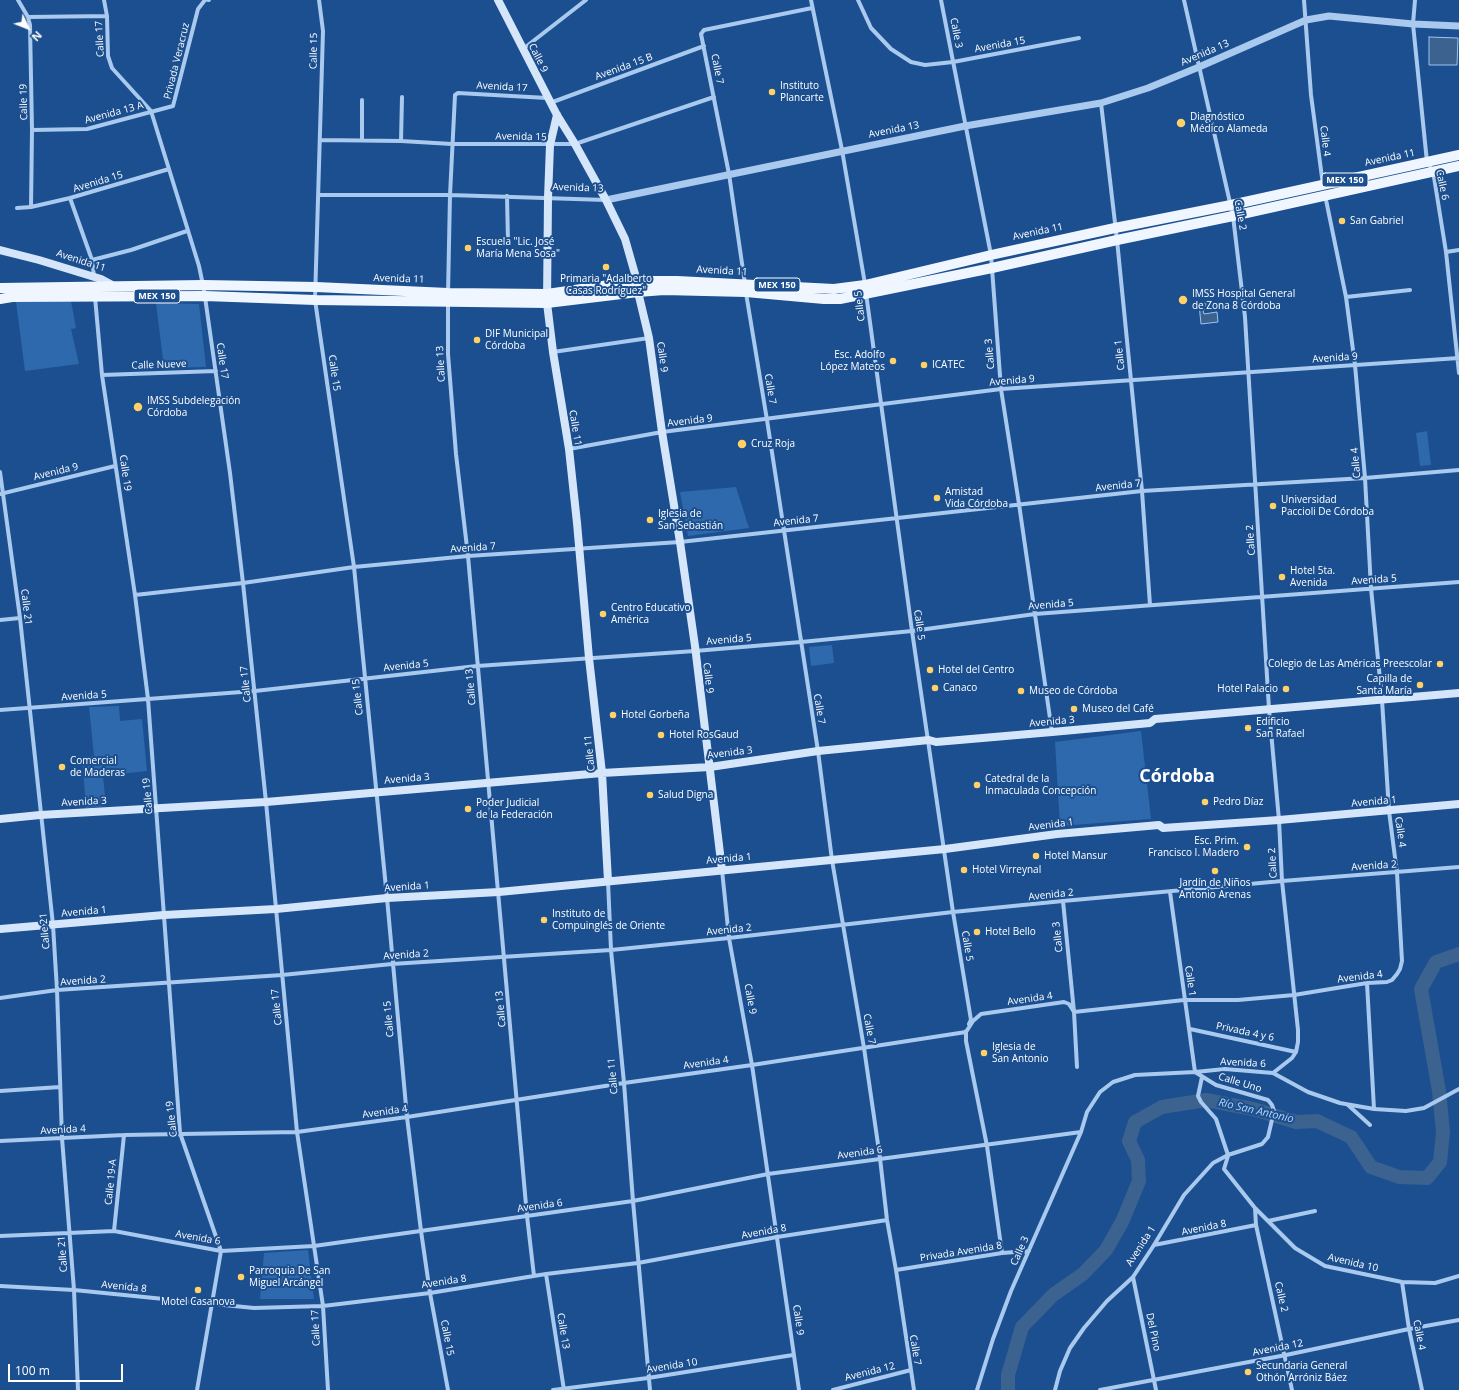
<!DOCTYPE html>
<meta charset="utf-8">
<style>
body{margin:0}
#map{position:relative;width:1459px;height:1390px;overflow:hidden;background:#1b4f8f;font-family:"Open Sans",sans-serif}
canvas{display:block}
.north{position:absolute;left:8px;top:8px;width:40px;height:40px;-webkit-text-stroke:3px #1b4f8f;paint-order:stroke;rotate:133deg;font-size:11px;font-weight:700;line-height:16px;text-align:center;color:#fff}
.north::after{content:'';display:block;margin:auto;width:14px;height:18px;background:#fff;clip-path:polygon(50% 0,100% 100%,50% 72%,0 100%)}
.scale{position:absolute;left:8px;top:1364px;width:115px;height:18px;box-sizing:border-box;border:2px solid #fff;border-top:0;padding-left:5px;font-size:12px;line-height:14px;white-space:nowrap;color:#fff;-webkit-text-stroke:3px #1b4f8f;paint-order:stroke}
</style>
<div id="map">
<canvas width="1459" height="1390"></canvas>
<div class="north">N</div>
<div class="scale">100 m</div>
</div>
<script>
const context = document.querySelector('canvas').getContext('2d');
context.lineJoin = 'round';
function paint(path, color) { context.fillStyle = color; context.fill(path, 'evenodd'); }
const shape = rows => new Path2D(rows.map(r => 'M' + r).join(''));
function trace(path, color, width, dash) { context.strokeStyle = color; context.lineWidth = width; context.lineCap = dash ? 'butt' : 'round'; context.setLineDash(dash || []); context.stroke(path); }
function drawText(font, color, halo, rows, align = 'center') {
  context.font = font + ' "Open Sans",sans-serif'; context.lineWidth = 4; context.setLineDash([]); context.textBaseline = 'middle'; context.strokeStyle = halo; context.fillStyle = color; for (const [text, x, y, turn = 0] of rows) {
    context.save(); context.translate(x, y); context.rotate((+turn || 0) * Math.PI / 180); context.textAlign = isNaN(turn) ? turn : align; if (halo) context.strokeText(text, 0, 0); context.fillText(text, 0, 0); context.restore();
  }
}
paint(shape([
 [71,301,76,328,71,329,79,364,25,371,16,302],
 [156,303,199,304,206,367,164,368],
 [1427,431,1431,465,1420,466,1416,433],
 [736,487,749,528,688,536,680,492],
 [832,645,834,663,811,666,809,647],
 [119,706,120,721,142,719,147,771,103,776,106,806,86,808,82,757,94,756,89,707],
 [1141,731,1151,819,1060,826,1055,742],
 [308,1250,314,1299,260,1299,264,1253]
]), '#2e69ad');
const water = shape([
 [1429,37,1458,38,1457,65,1429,65,1429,37],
 [1206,303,1206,309,1203,310,1204,314,1217,312,1218,322,1201,324,1199,304,1206,303]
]);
paint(water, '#3c6290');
trace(water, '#9cc4f0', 1);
trace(shape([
 [1008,1390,1008,1375,1022,1327,1053,1295,1083,1274,1106,1250,1122,1222,1139,1181,1138,1160,1129,1141,1135,1122,1162,1107,1206,1100,1253,1109,1296,1122,1317,1121,1351,1137,1371,1167,1399,1177,1427,1178,1440,1162,1443,1132,1439,1091,1421,989,1436,962,1459,954]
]), '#3c6290', 14);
trace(shape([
 [18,0,28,17,30,25,32,130,31,207],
 [104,0,107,16,108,56,112,68,151,111,199,266,204,290,230,473,243,583,266,802,297,1132,323,1306,328,1390],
 [208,0,209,0],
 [319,0,323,31,315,300,354,567,387,898,407,1117,421,1231,430,1293,448,1390],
 [811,0,842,150,865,284],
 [858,0,871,28,891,49,911,62,925,65,953,62,1079,38],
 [941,0,991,255,1001,389,1019,504,1052,732],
 [1184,0,1233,216,1245,317,1269,709,1279,820,1282,881,1298,1030,1298,1042,1296,1052,1292,1058,1273,1073],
 [1304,0,1311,95,1323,185],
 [1415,0,1413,24,1427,162,1433,171,1446,252,1459,373],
 [28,17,107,16],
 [523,49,586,0],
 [362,100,362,140],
 [550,103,704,46],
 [1101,103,1117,240,1142,491,1150,605],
 [32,130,87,129,173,106,198,9,205,0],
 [321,140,401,141,452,144,575,144,714,97],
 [401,141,402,97],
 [318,195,450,195,606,200],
 [507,196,508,242],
 [70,198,92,260,94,276],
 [17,208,31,207,70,198,169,169],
 [1446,252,1459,250],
 [92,260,131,250,187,231],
 [745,284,729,174,701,34,704,30,812,8],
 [746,293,767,420,818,751,832,860,864,1048,880,1158,887,1220,896,1270,914,1390],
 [866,293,912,631,953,912,971,1020,969,1024],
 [448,294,450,195,455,95,458,93,547,98],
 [95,297,102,375,135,595,148,699,180,1133,221,1251,197,1390],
 [1346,297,1410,290],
 [448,302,448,354,456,454,468,556,527,1216,534,1276],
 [553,352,649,338],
 [102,375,216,371],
 [569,449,662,432,1001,389,1459,358],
 [0,472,20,618,53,925,57,990,62,1138,74,1290,78,1390],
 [0,494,115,466],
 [135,595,243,583,354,567,468,556,680,542,1142,491,1365,478,1459,470],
 [0,620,20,618],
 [0,710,255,691,477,666,695,651,801,642,912,631,1035,614,1459,582],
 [722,870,729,938,752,1065,799,1390],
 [608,881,611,950,624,1083,633,1201,650,1390],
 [1063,901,1074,1012,1077,1067],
 [1367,983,1374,1109],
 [0,998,57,990,282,975,392,964,611,950,729,938,953,912,1063,901,1282,881,1459,867],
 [1190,1029,1296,1052],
 [966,1031,966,1041,987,1146,1002,1253],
 [1202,1077,1198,1096,1201,1102,1216,1119,1228,1155],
 [0,1091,60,1087],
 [1348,1105,1370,1125],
 [0,1141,124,1135,297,1132,407,1117,624,1083,752,1065,966,1032,973,1021,981,1014,1064,1002,1069,1004,1074,1012,1184,1000,1238,1000,1294,995,1367,983,1387,982,1392,980,1397,974,1400,969,1402,961,1397,873,1389,811,1382,700,1371,588,1365,478,1355,365,1346,297,1325,195],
 [1228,1156,1224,1169,1255,1208,1295,1248,1325,1266,1402,1282,1435,1283,1459,1276],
 [1255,1208,1256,1225,1292,1390],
 [1268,1221,1315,1211],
 [114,1231,124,1135],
 [0,1236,114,1231,221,1251,314,1246,633,1201,768,1174,1081,1132],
 [1154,1245,1256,1225],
 [896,1270,1002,1253,1029,1251],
 [546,1274,564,1390],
 [1133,1277,1156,1390],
 [1402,1282,1409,1329,1422,1390],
 [0,1286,74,1290,254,1308,323,1306,430,1293,546,1274,638,1263,777,1237,887,1220],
 [553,1390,648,1378,793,1355],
 [833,1390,911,1370],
 [977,1390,993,1339,1011,1291,1081,1132,1087,1112,1100,1092,1113,1082,1135,1075,1195,1072,1225,1069,1273,1073,1308,1092,1340,1103,1374,1109,1406,1111,1424,1108,1459,1089],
 [1055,1390,1060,1371,1070,1348,1084,1328,1107,1301,1133,1277,1154,1245,1184,1195,1213,1163,1228,1155,1262,1144,1268,1137,1274,1111,1272,1105,1268,1100,1216,1085,1195,1072,1170,892],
 [1100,1390,1286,1355,1409,1329,1459,1320]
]), '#a9c9ee', 4);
trace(shape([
 [606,200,965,126,1101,103,1148,88,1199,67,1306,20,1329,16,1413,24,1459,26]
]), '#a9c9ee', 7);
trace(shape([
 [498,0,557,115,575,144,606,200,625,239,637,281,638,292,649,338,662,432,680,542,695,646,722,870],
 [557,115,550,145,548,198,547,303,553,352,569,449,577,523,589,658,602,773,608,881],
 [0,250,39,260,101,279,114,286],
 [0,819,40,815,266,802,602,773,710,767,818,751,929,740,936,742,1052,732,1150,723,1155,719,1459,693],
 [0,929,164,915,276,909,387,898,499,892,945,849,1057,834,1159,825,1163,828,1279,820,1459,804]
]), '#d6e6fa', 8);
trace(shape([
 [0,288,203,285,316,287,448,293,547,294,637,281,677,281,834,289,865,285,991,255,1115,228,1231,205,1459,155],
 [0,299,12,297,205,296,315,300,547,303,638,292,664,290,746,292,824,299,840,299,992,268,1117,240,1233,216,1459,166]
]), '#f0f6ff', 10);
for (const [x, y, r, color] of [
 [772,92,4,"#ffd166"],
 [1181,123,5,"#ffd166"],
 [1342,221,4,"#ffd166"],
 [468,248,4,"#ffd166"],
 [606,267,4,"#ffd166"],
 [1183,300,5,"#ffd166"],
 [477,340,4,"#ffd166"],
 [893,361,4,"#ffd166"],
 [924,365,4,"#ffd166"],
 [138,407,5,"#ffd166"],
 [742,444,5,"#ffd166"],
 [937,498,4,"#ffd166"],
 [1273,506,4,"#ffd166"],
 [650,520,4,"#ffd166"],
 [1282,577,4,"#ffd166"],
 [603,614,4,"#ffd166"],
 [1440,664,4,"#ffd166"],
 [930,670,4,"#ffd166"],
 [1420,685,4,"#ffd166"],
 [935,688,4,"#ffd166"],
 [1286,689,4,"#ffd166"],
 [1021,691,4,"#ffd166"],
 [1074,709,4,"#ffd166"],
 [613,715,4,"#ffd166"],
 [1248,728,4,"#ffd166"],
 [661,735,4,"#ffd166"],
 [62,767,4,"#ffd166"],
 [977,785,4,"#ffd166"],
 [650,795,4,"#ffd166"],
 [1205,802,4,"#ffd166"],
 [468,809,4,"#ffd166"],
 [1247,847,4,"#ffd166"],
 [1036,856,4,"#ffd166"],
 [964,870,4,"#ffd166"],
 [1215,871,4,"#ffd166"],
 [544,920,4,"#ffd166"],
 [977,932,4,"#ffd166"],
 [984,1053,4,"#ffd166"],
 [241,1277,4,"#ffd166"],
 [198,1290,4,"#ffd166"],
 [1248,1372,4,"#ffd166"]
]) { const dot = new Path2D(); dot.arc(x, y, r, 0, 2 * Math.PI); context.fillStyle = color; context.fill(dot); trace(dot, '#1b4f8f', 1.5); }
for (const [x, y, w] of [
 [1345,180,46],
 [777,285,46],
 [157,296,46]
]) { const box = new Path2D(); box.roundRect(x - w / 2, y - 7, w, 14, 3); context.fillStyle = '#1b4f8f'; context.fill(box); trace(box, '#fff', 1); }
drawText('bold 9px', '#fff', null, [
 ["MEX 150",1345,180],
 ["MEX 150",777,285],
 ["MEX 150",157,296]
]);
drawText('10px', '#fff', '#1b4f8f', [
 ["Calle 3",956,33,79],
 ["Calle 17",100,39,-93],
 ["Avenida 15",1000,45,-10],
 ["Calle 15",314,51,-89],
 ["Avenida 13",1205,53,-23],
 ["Calle 9",538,58,63],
 ["Privada Veracruz",177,61,-76],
 ["Avenida 15 B",624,67,-20],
 ["Calle 7",717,69,79],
 ["Avenida 17",502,87,3],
 ["Calle 19",24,102,-91],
 ["Avenida 13 A",114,113,-15],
 ["Avenida 13",894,130,-11],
 ["Avenida 15",521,137,1],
 ["Calle 4",1325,141,83],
 ["Avenida 11",1390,158,-12],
 ["Avenida 15",98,182,-17],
 ["Calle 6",1442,185,78],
 ["Avenida 13",578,188,2],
 ["Calle 2",1240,215,80],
 ["Avenida 11",1038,232,-12],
 ["Avenida 11",81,261,18],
 ["Avenida 11",722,271,3],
 ["Avenida 11",399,279,2],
 ["Calle 5",860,306,-97],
 ["Calle 3",990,354,-95],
 ["Calle 1",1120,355,-96],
 ["Calle 9",662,357,82],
 ["Avenida 9",1335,358,-4],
 ["Calle 17",222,361,82],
 ["Calle 13",441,364,-93],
 ["Calle Nueve",159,365,-2],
 ["Calle 15",334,373,82],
 ["Avenida 9",1012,381,-5],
 ["Calle 7",770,389,81],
 ["Avenida 9",690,421,-7],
 ["Calle 11",575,428,81],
 ["Calle 4",1356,463,-95],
 ["Avenida 9",56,472,-14],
 ["Calle 19",125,473,82],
 ["Avenida 7",1118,486,-6],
 ["Avenida 7",796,521,-6],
 ["Calle 2",1251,540,-94],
 ["Avenida 7",473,548,-4],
 ["Avenida 5",1374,580,-4],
 ["Avenida 5",1051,605,-5],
 ["Calle 21",26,607,83],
 ["Calle 5",919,625,82],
 ["Avenida 5",729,640,-5],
 ["Avenida 5",406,666,-6],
 ["Calle 9",708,678,83],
 ["Calle 17",246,684,-96],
 ["Calle 13",471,687,-95],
 ["Avenida 5",84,696,-4],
 ["Calle 15",358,697,-96],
 ["Calle 7",819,709,81],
 ["Avenida 3",1052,722,-5],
 ["Calle 11",590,753,-96],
 ["Avenida 3",730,753,-7],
 ["Avenida 3",407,779,-5],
 ["Calle 19",148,796,-95],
 ["Avenida 3",84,802,-3],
 ["Avenida 1",1374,802,-5],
 ["Avenida 1",1051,825,-7],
 ["Calle 4",1400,832,82],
 ["Avenida 1",729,859,-5],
 ["Calle 2",1273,863,-93],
 ["Avenida 2",1374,866,-4],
 ["Avenida 1",407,887,-4],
 ["Avenida 2",1051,895,-6],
 ["Avenida 1",84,912,-5],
 ["Avenida 2",729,930,-6],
 ["Calle 21",45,931,-95],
 ["Calle 3",1058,937,-96],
 ["Calle 5",967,946,81],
 ["Avenida 2",406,955,-4],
 ["Avenida 4",1360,977,-7],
 ["Avenida 2",83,981,-4],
 ["Calle 1",1190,981,82],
 ["Calle 9",750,999,80],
 ["Avenida 4",1030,999,-8],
 ["Calle 17",277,1007,-96],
 ["Calle 13",501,1009,-95],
 ["Calle 15",389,1019,-95],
 ["Calle 7",869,1029,80],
 ["Privada 4 y 6",1245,1032,12],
 ["Avenida 4",706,1063,-8],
 ["Avenida 6",1243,1063,3],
 ["Calle 11",613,1076,-95],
 ["Calle Uno",1240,1083,17],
 ["Avenida 4",385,1112,-8],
 ["Calle 19",172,1119,-97],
 ["Avenida 4",63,1130,-3],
 ["Avenida 6",860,1153,-8],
 ["Calle 19-A",111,1182,-84],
 ["Avenida 6",540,1206,-8],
 ["Avenida 8",1204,1228,-11],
 ["Avenida 8",764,1232,-10],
 ["Avenida 6",198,1238,10],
 ["Avenida 1",1141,1246,-57],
 ["Calle 3",1020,1251,-66],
 ["Privada Avenida 8",961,1252,-9],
 ["Calle 21",63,1254,-94],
 ["Avenida 10",1353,1263,13],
 ["Avenida 8",444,1282,-9],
 ["Avenida 8",124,1287,6],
 ["Calle 2",1281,1297,77],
 ["Calle 9",798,1320,82],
 ["Calle 17",316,1328,-93],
 ["Calle 13",563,1331,81],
 ["Del Pino",1153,1332,78],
 ["Calle 4",1419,1335,79],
 ["Calle 15",447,1338,79],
 ["Avenida 12",1278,1348,-11],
 ["Calle 7",915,1350,81],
 ["Avenida 10",672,1366,-9],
 ["Avenida 12",870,1372,-14]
]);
drawText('10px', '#fff', '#1b4f8f', [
 ["Instituto",780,86],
 ["Plancarte",780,98],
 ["Diagnóstico",1190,117],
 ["Médico Alameda",1190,129],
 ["San Gabriel",1350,221],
 ["Escuela \"Lic. José",476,242],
 ["María Mena Sosa\"",476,254],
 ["Primaria \"Adalberto",606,279,"center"],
 ["Casas Rodríguez\"",606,291,"center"],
 ["IMSS Hospital General",1192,294],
 ["de Zona 8 Córdoba",1192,306],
 ["DIF Municipal",485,334],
 ["Córdoba",485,346],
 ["Esc. Adolfo",885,355,"right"],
 ["López Mateos",885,367,"right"],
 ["ICATEC",932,365],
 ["IMSS Subdelegación",147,401],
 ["Córdoba",147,413],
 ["Cruz Roja",751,444],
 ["Amistad",945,492],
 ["Vida Córdoba",945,504],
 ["Universidad",1281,500],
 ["Paccioli De Córdoba",1281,512],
 ["Iglesia de",658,514],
 ["San Sebastián",658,526],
 ["Hotel 5ta.",1290,571],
 ["Avenida",1290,583],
 ["Centro Educativo",611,608],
 ["América",611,620],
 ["Colegio de Las Américas Preescolar",1432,664,"right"],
 ["Hotel del Centro",938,670],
 ["Capilla de",1412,679,"right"],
 ["Santa María",1412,691,"right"],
 ["Canaco",943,688],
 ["Hotel Palacio",1278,689,"right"],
 ["Museo de Córdoba",1029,691],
 ["Museo del Café",1082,709],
 ["Hotel Gorbeña",621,715],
 ["Edificio",1256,722],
 ["San Rafael",1256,734],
 ["Hotel RosGaud",669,735],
 ["Comercial",70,761],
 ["de Maderas",70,773],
 ["Catedral de la",985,779],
 ["Inmaculada Concepción",985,791],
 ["Salud Digna",658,795],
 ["Pedro Díaz",1213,802],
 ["Poder Judicial",476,803],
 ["de la Federación",476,815],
 ["Esc. Prim.",1239,841,"right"],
 ["Francisco I. Madero",1239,853,"right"],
 ["Hotel Mansur",1044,856],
 ["Hotel Virreynal",972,870],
 ["Jardín de Niños",1215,883,"center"],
 ["Antonio Arenas",1215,895,"center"],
 ["Instituto de",552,914],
 ["Compuinglés de Oriente",552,926],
 ["Hotel Bello",985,932],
 ["Iglesia de",992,1047],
 ["San Antonio",992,1059],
 ["Parroquia De San",249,1271],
 ["Miguel Arcángel",249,1283],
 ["Motel Casanova",198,1302,"center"],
 ["Secundaria General",1256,1366],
 ["Othón Arróniz Báez",1256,1378]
], 'left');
drawText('italic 11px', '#b5d3f5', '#1b4f8f', [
 ["Río San Antonio",1256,1111,13]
]);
drawText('bold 18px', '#fff', '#1b4f8f', [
 ["Córdoba",1177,777]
]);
</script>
